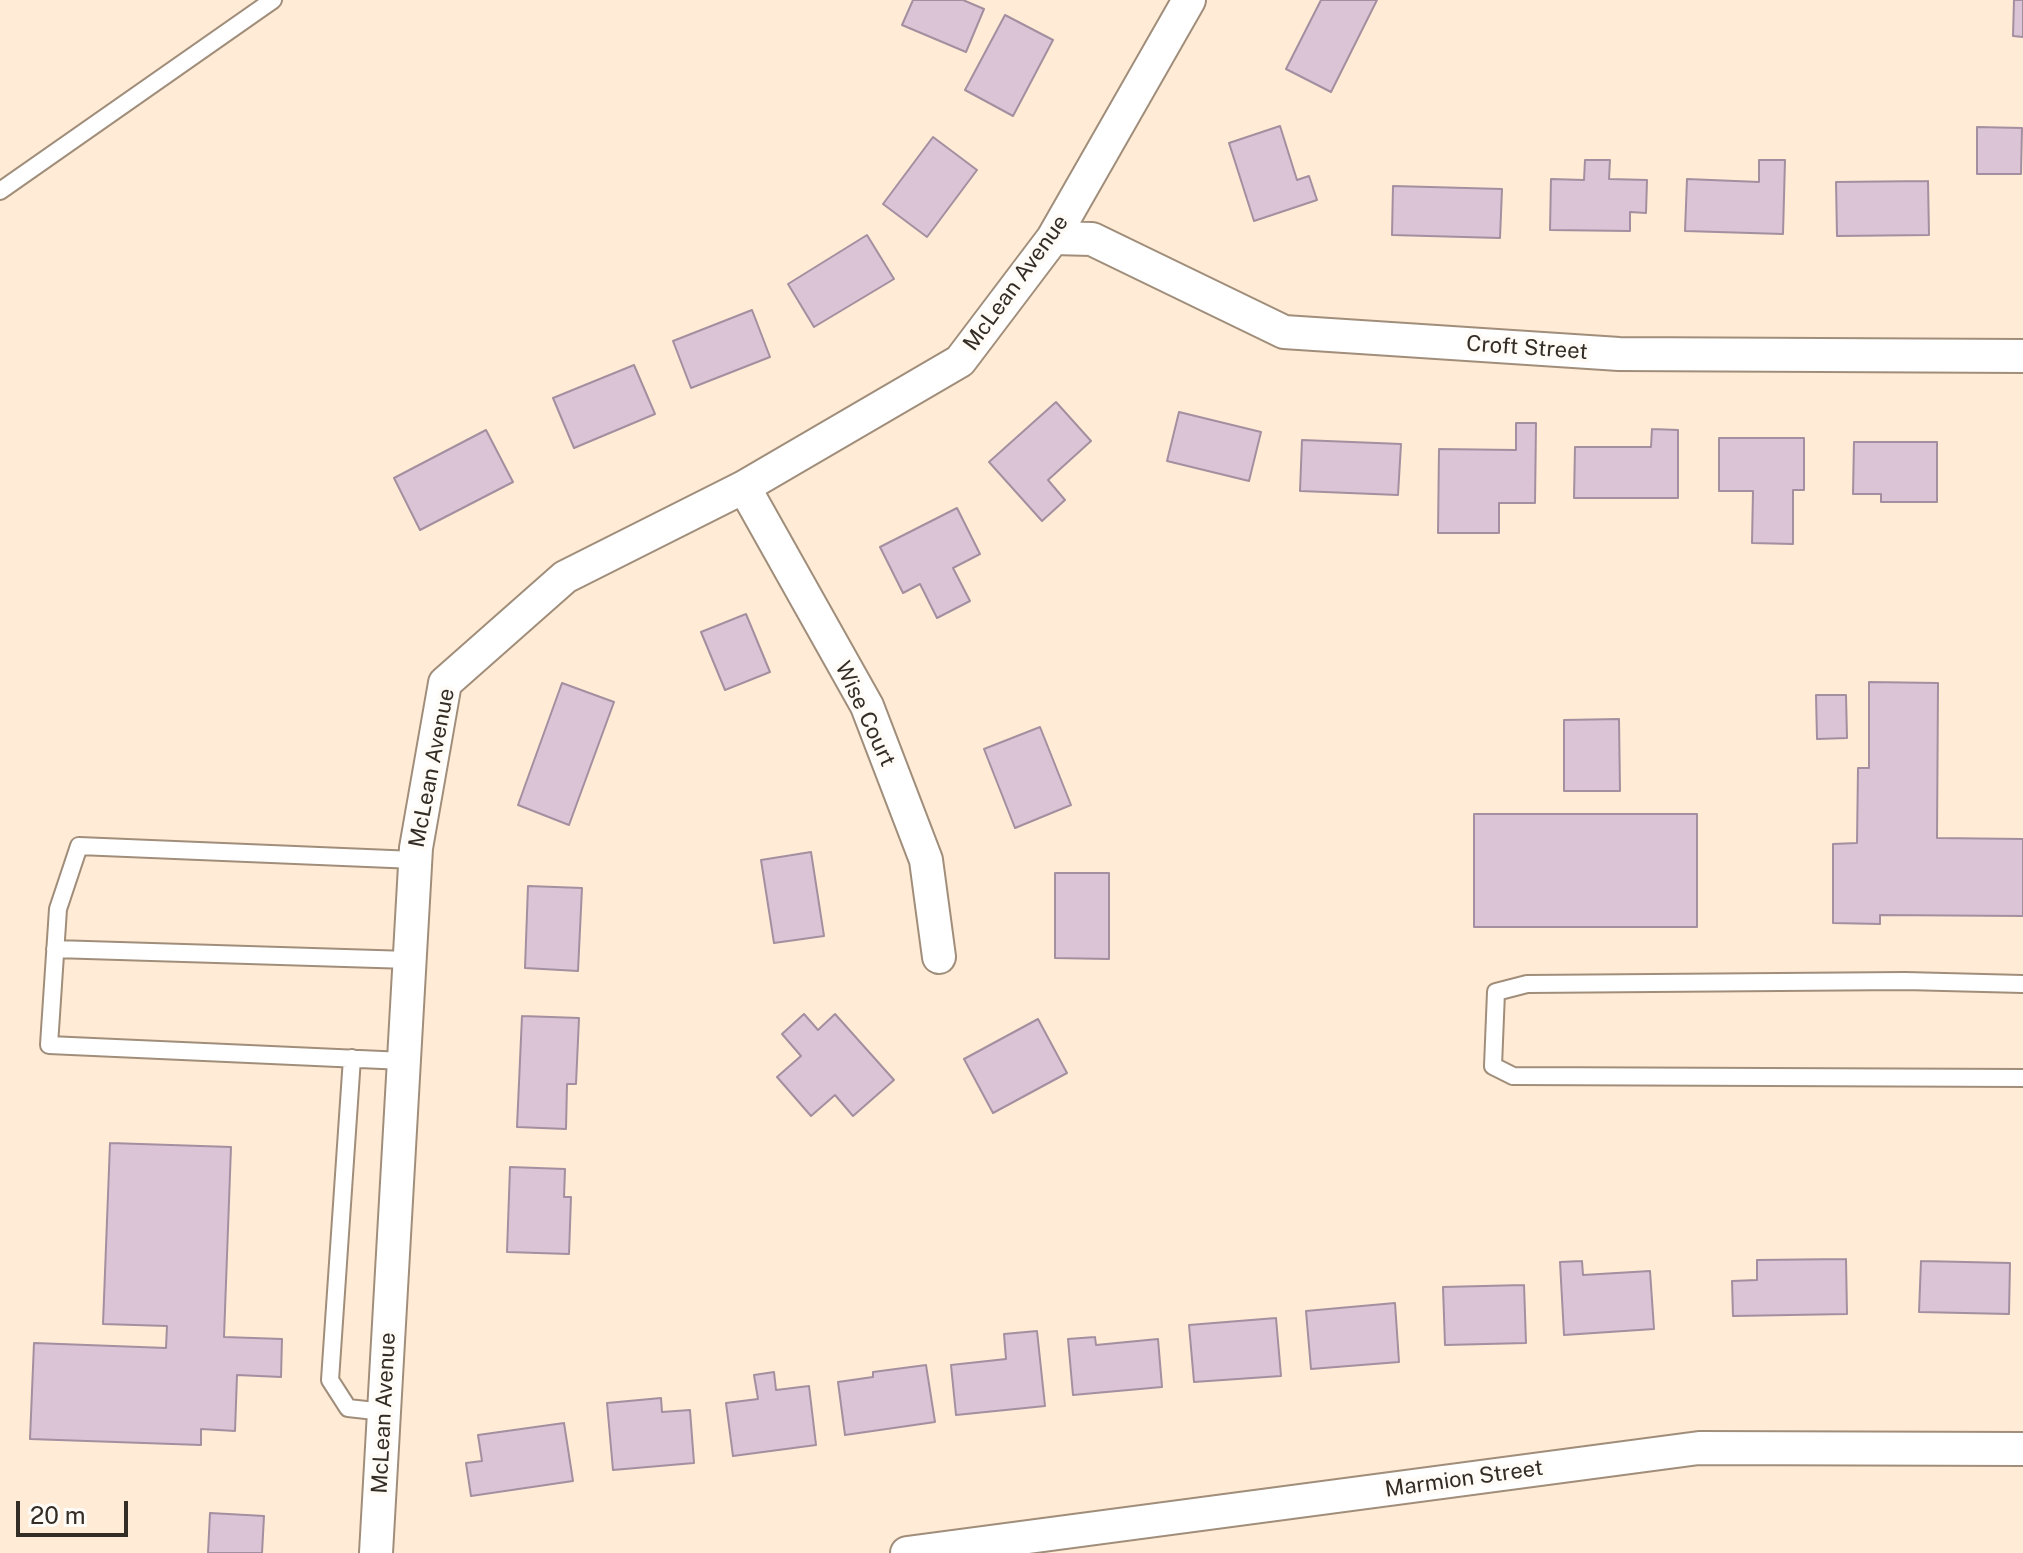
<!DOCTYPE html>
<style>
body{margin:0}
#map{position:relative;width:2023px;height:1553px;overflow:hidden;background:#ffebd6;font-family:"Public Sans",sans-serif}
canvas{display:block}
.scale{position:absolute;left:16px;top:1501px;width:112px;height:36px;box-sizing:border-box;border:4px solid #342d25;border-top:0;padding-left:10px;font-size:24px;line-height:28px;white-space:nowrap;color:#342d25;-webkit-text-stroke:6px #fffbf7;paint-order:stroke}
</style>
<div id="map">
<canvas width="2023" height="1553"></canvas>
<div class="scale">20 m</div>
</div>
<script>
const context = document.querySelector('canvas').getContext('2d');
context.lineJoin = 'round';
function paint(path, color) { context.fillStyle = color; context.fill(path, 'evenodd'); }
const poly = rows => new Path2D(rows.map(r => 'M' + r).join(''));
function strokePath(path, color, width, dash) { context.strokeStyle = color; context.lineWidth = width; context.lineCap = dash ? 'butt' : 'round'; context.setLineDash(dash || []); context.stroke(path); }
function drawText(font, color, halo, rows, align = 'center') {
  context.font = font + ' "Public Sans",sans-serif'; context.lineWidth = 8; context.setLineDash([]); context.textBaseline = 'middle'; context.strokeStyle = halo; context.fillStyle = color; for (const [text, x, y, turn = 0] of rows) {
    context.save(); context.translate(x, y); context.rotate((+turn || 0) * Math.PI / 180); context.textAlign = isNaN(turn) ? turn : align; if (halo) context.strokeText(text, 0, 0); context.fillText(text, 0, 0); context.restore();
  }
}
const building = poly([
 [913,0,963,0,984,9,966,52,902,25,913,0],
 [1321,0,1377,0,1331,92,1286,69,1321,0],
 [2014,0,2023,0,2023,37,2013,36,2014,0],
 [1005,15,1053,40,1013,116,965,90,1005,15],
 [1280,126,1297,180,1309,176,1317,200,1254,221,1229,143,1280,126],
 [1977,127,2022,128,2021,174,1977,174,1977,127],
 [933,137,977,170,927,237,883,204,933,137],
 [1585,160,1610,160,1609,179,1647,180,1646,213,1630,212,1630,231,1550,230,1551,179,1584,180,1585,160],
 [1759,160,1785,160,1783,234,1685,231,1687,179,1759,182,1759,160],
 [1928,181,1929,235,1837,236,1836,182,1928,181],
 [1393,186,1502,189,1500,238,1392,235,1393,186],
 [867,235,894,279,814,327,788,284,867,235],
 [752,310,770,357,691,388,673,341,752,310],
 [634,365,655,414,574,448,553,398,634,365],
 [1056,402,1091,441,1048,480,1065,500,1042,521,989,462,1056,402],
 [1179,412,1261,432,1249,481,1167,461,1179,412],
 [1516,423,1536,423,1535,503,1499,503,1499,533,1438,533,1439,449,1516,450,1516,423],
 [1652,429,1678,430,1678,498,1574,498,1575,447,1651,447,1652,429],
 [486,430,513,482,420,530,394,478,486,430],
 [1719,438,1804,438,1804,490,1793,490,1793,544,1752,543,1753,491,1719,491,1719,438],
 [1302,440,1401,444,1398,495,1300,491,1302,440],
 [1854,442,1937,442,1937,502,1881,502,1881,494,1853,494,1854,442],
 [957,508,980,554,953,568,970,601,937,618,920,584,903,593,880,547,957,508],
 [746,614,770,672,725,690,701,632,746,614],
 [1869,682,1938,683,1937,838,2023,839,2023,916,1880,915,1880,924,1833,923,1833,844,1857,843,1858,768,1869,768,1869,682],
 [562,683,614,702,569,825,518,805,562,683],
 [1816,695,1846,695,1847,738,1817,739,1816,695],
 [1619,719,1620,791,1564,791,1564,720,1619,719],
 [1040,727,1071,805,1015,828,984,749,1040,727],
 [1474,814,1697,814,1697,927,1474,927,1474,814],
 [811,852,824,936,774,943,761,860,811,852],
 [1055,873,1109,873,1109,959,1055,958,1055,873],
 [528,886,582,888,578,971,525,968,528,886],
 [804,1014,818,1030,835,1014,894,1080,853,1116,835,1095,811,1116,777,1077,801,1056,782,1034,804,1014],
 [522,1016,579,1018,576,1084,567,1084,566,1129,517,1127,522,1016],
 [1038,1019,1067,1073,993,1113,964,1059,1038,1019],
 [110,1143,231,1147,224,1337,282,1339,281,1377,237,1375,235,1431,201,1429,201,1445,30,1439,34,1343,166,1348,167,1326,103,1324,110,1143],
 [510,1167,565,1169,564,1197,571,1197,569,1254,507,1252,510,1167],
 [1846,1259,1847,1314,1733,1316,1732,1281,1757,1280,1757,1260,1846,1259],
 [1582,1261,1583,1275,1650,1271,1654,1329,1564,1335,1560,1262,1582,1261],
 [1921,1261,2010,1263,2009,1314,1919,1312,1921,1261],
 [1524,1285,1526,1343,1445,1345,1443,1287,1524,1285],
 [1395,1303,1399,1362,1311,1369,1306,1311,1395,1303],
 [1276,1318,1281,1376,1194,1382,1189,1325,1276,1318],
 [1037,1331,1045,1406,956,1415,951,1365,1006,1359,1004,1334,1037,1331],
 [1095,1337,1096,1345,1158,1339,1162,1387,1073,1395,1068,1339,1095,1337],
 [926,1365,935,1422,845,1435,838,1382,873,1377,873,1372,926,1365],
 [774,1372,776,1390,809,1386,816,1445,733,1456,726,1403,758,1399,754,1375,774,1372],
 [661,1398,662,1412,690,1410,694,1463,613,1470,607,1403,661,1398],
 [564,1423,573,1481,471,1496,466,1463,482,1461,478,1435,564,1423],
 [210,1513,264,1516,262,1553,208,1553,210,1513]
]);
paint(building, '#dac4d6');
strokePath(building, '#a38f9f', 2);
const service = poly([
 [0,191,273,0],
 [55,949,409,960],
 [2023,984,1905,981,1527,984,1496,992,1493,1066,1513,1076,2023,1078],
 [352,1058,330,1380,348,1408,384,1412],
 [404,1061,49,1045,58,909,79,846,415,860]
]);
const minor = poly([
 [1053,238,1092,239,1284,332,1619,354,2023,356],
 [744,487,867,706,926,860,939,957],
 [376,1553,416,848,445,683,565,577,744,487,960,361,1053,238,1189,0],
 [907,1553,1699,1448,2023,1449]
]);
strokePath(service, '#a08e7b', 20);
strokePath(minor, '#a08e7b', 36);
strokePath(service, '#fff', 16);
strokePath(minor, '#fff', 32);
drawText('22px', '#342d25', '#fffbf7', [
 ["McLean Avenue",1016,283,-54],
 ["Croft Street",1527,348,4],
 ["Wise Court",865,714,65],
 ["McLean Avenue",432,768,-79],
 ["McLean Avenue",384,1413,-87],
 ["Marmion Street",1464,1479,-8]
]);
</script>
